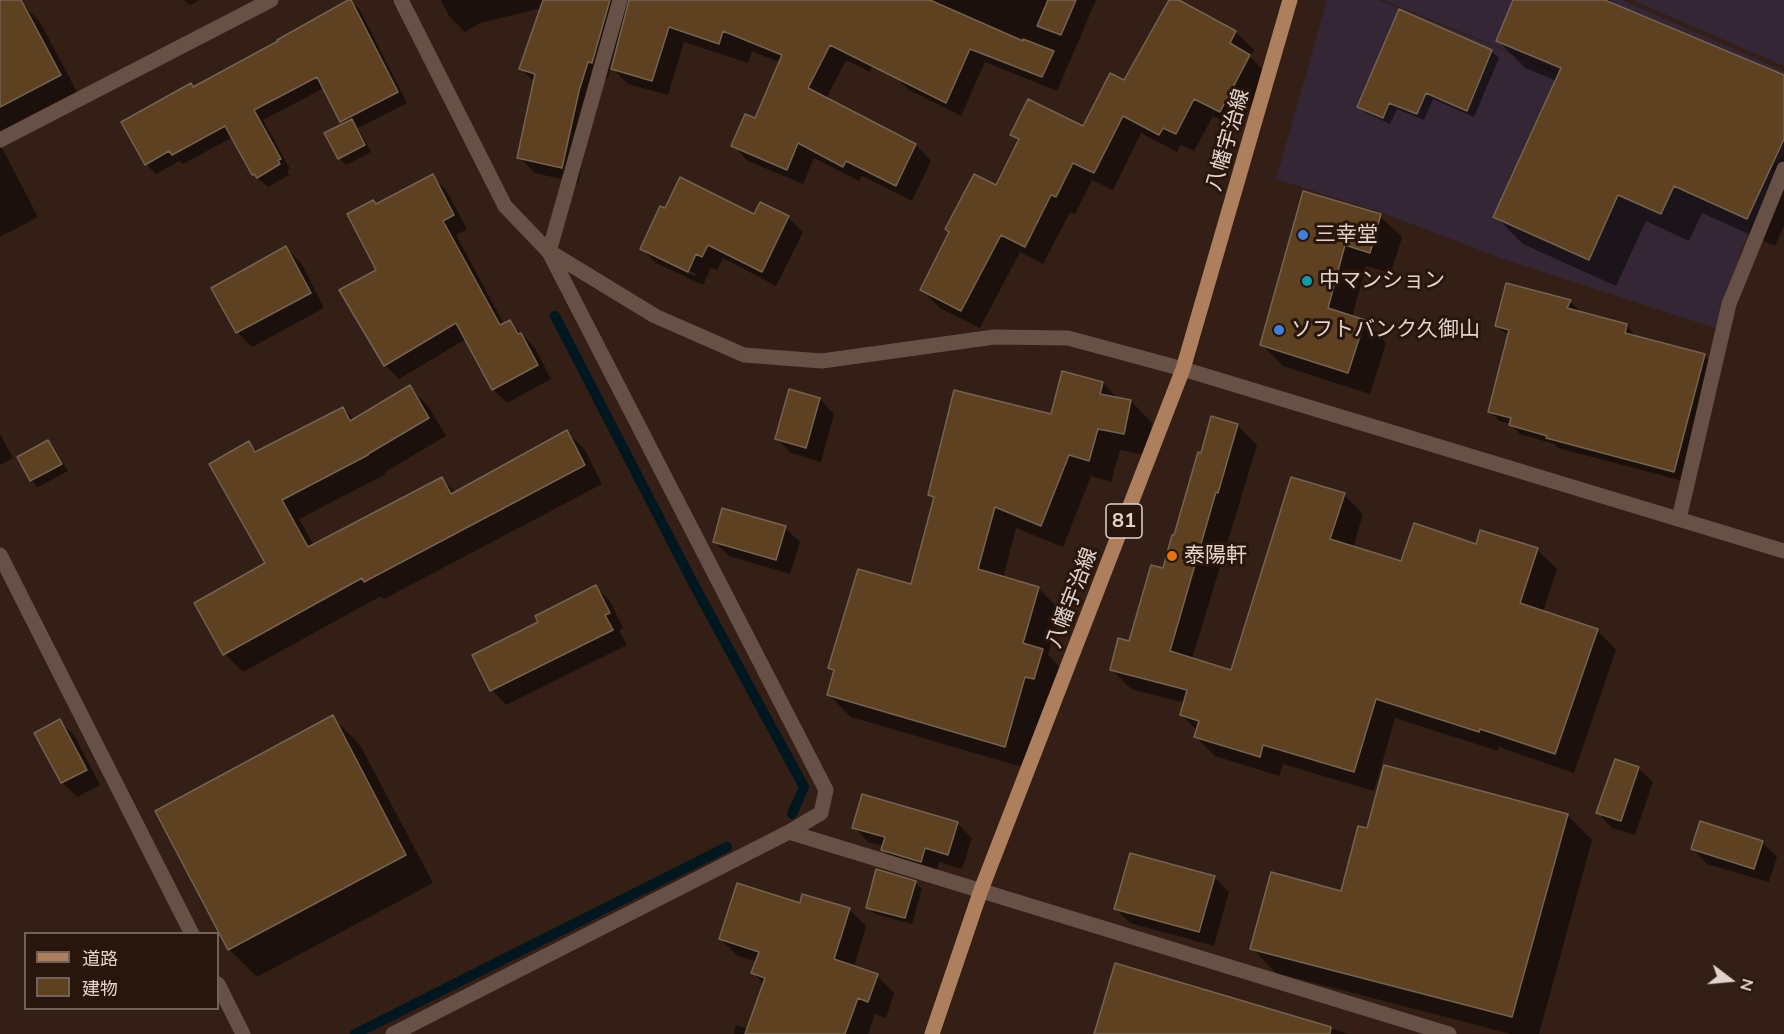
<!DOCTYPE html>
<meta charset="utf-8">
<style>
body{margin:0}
#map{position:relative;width:1784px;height:1034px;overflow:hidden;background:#331f15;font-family:Mulish,"Noto Sans JP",sans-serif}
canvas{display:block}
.legend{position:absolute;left:24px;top:932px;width:195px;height:78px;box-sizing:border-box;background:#28150c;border:2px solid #726159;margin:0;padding:8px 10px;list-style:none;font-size:18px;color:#e2d4cd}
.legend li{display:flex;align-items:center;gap:12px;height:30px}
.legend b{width:30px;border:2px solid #726159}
.north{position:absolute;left:1700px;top:950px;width:60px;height:60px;-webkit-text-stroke:4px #28150c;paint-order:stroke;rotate:106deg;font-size:16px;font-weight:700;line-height:24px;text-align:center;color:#e2d4cd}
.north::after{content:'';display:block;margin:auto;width:21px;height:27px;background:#e2d4cd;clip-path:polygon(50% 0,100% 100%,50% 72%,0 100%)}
</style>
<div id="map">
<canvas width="1784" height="1034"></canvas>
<ul class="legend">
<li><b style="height:8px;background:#ad7f5d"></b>道路</li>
<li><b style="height:16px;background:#5e4121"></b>建物</li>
</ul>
<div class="north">N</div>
</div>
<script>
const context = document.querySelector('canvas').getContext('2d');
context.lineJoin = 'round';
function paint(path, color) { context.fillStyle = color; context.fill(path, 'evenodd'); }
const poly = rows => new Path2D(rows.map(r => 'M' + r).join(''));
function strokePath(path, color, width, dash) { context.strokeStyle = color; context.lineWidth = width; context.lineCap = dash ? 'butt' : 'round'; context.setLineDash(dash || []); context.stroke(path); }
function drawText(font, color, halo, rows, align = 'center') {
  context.font = font + ' Mulish,"Noto Sans JP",sans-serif'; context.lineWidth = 6; context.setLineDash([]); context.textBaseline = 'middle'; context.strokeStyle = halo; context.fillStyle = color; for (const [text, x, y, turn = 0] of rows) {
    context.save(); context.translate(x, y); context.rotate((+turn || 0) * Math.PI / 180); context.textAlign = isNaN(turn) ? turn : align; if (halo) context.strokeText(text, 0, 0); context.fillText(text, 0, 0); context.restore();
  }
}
paint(poly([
 [1327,0,1378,0,1496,47,1776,172,1740,253,1718,329,1503,259,1383,213,1276,179],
 [1382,0,1622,0,1784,71,1784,152,1778,168,1496,46],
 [1632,0,1784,0,1784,66]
]), '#342634');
paint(poly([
 [184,0,200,0,190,5],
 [350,0,360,10,407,103,358,128,371,152,346,165,339,158,344,125,324,88,263,120,290,169,287,170,289,175,268,187,253,174,233,137,183,164,179,161,156,174,146,164,194,88,280,42],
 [441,0,894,0,870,72,846,60,826,99,916,145,931,161,912,201,862,176,859,181,814,158,803,184,748,161,733,145,755,120,781,63,752,51,748,63,684,42,668,95,628,84,611,67,608,78,604,77,594,107,578,183,535,173,519,157,535,82,521,69,542,8,480,23,465,32,449,16],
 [925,0,1096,0,1057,91,985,62,961,116,909,90,894,76],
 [1170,0,1176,0,1236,32,1254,50,1250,57,1268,74,1238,129,1213,116,1194,151,1181,145,1177,152,1141,133,1113,190,1092,180,1075,214,1070,212,1043,264,1020,252,980,328,940,308,922,290,997,187,1020,142,1012,134,1084,128,1124,82],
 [1515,0,1610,0,1621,8,1784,76,1784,226,1775,246,1702,213,1689,241,1646,221,1616,286,1523,244,1495,216,1557,81,1525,68,1498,41],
 [21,3,40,22,78,94,0,137,0,14],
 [1491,51,1499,58,1474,117,1433,99,1424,120,1397,109,1390,124,1366,113,1359,106],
 [0,144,38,217,0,237],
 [432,176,446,190,467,229,456,235,504,324,509,321,535,348,551,379,507,403,493,389,466,339,399,379,385,365,341,291,378,270,376,205],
 [1304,193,1380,216,1402,237,1391,273,1366,266,1352,317,1365,321,1386,343,1370,394,1283,366,1262,345],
 [760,204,789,218,803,232,776,286,723,258,717,270,711,268,703,285,656,263,641,248,665,210,754,216],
 [657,255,696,274,694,276,657,258],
 [286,248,301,263,324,308,252,347,237,332,213,289],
 [1570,301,1580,311,1579,312,1627,326,1636,337,1704,355,1714,365,1683,481,1558,448,1554,444,1520,434,1510,424,1499,421,1490,411,1509,336,1496,326],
 [1103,383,1118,399,1131,401,1152,423,1146,455,1120,450,1111,482,1091,476,1063,547,1016,528,1003,578,1038,588,1060,610,1048,655,1065,672,1056,700,1047,698,1026,768,851,717,829,695,835,673,829,667,912,586,935,499,930,494],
 [409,387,428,406,446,436,385,472,386,474,299,519,314,545,441,478,456,493,567,432,585,450,602,484,384,599,381,596,243,672,225,654,196,603,267,564,249,443,258,452,343,408,354,420],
 [820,399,834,414,821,462,791,453,776,438],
 [1237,425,1257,445,1192,659,1232,672,1344,495,1363,514,1353,548,1402,563,1477,546,1537,550,1557,569,1543,612,1597,630,1616,650,1574,773,1499,747,1498,751,1395,718,1374,791,1283,764,1279,776,1215,756,1196,737,1198,731,1181,715,1185,703,1131,689,1111,669,1130,643,1164,570,1202,455],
 [0,434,13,458,0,465],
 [48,442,55,449,68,471,38,487,31,480],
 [785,528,800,542,790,574,729,556,714,541],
 [596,587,610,601,623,628,619,630,627,645,506,705,492,690,540,623],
 [332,717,360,745,433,883,257,977,229,949,157,812],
 [59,721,74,735,100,785,77,797,62,782,36,733],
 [1638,768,1653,782,1635,835,1612,828,1598,813],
 [1567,815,1592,840,1539,1034,1511,1034,1276,973,1252,948,1342,893,1368,830],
 [957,823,972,838,962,869,939,862,935,876,897,864,883,850,884,846,868,842,854,827],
 [1762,842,1777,857,1769,882,1707,864,1693,849],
 [1214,877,1229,892,1214,946,1130,923,1116,909],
 [915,882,922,889,912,924,875,914,868,907],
 [801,905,849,909,866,926,854,967,877,976,894,993,886,1018,875,1014,868,1034,734,1034,736,1025,748,1029,764,984,753,973,757,962,738,956,720,939],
 [1116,965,1349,1034,1096,1034]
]), '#0007');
strokePath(poly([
 [555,316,692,581,804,787,792,814],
 [355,1034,727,847]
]), '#001720', 10);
const building = poly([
 [0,0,21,0,61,75,0,107,0,0],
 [348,0,351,0,398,92,340,122,317,77,254,110,281,159,278,160,280,164,257,178,254,174,252,175,225,126,172,155,169,151,145,165,121,122,191,83,193,87,278,41,277,40,348,0],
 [543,0,610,0,592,63,588,62,579,91,562,168,517,158,535,74,519,69,543,0],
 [629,0,930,0,1023,41,1023,39,1054,51,1042,77,970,49,946,103,830,45,808,88,916,144,896,186,846,161,843,167,798,143,787,170,731,146,745,114,755,118,782,55,723,31,719,44,669,27,652,81,611,69,629,0],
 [1048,0,1076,0,1061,35,1037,26,1048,0],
 [1169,0,1179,0,1236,31,1230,43,1250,55,1220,112,1194,99,1176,134,1163,128,1159,135,1123,116,1094,173,1073,163,1056,197,1051,195,1025,247,1001,235,961,311,920,290,949,232,945,229,974,174,996,185,1019,139,1010,135,1028,99,1083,126,1110,73,1124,80,1169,0],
 [1513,0,1605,0,1784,75,1784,139,1747,219,1674,186,1661,214,1618,195,1589,260,1493,217,1561,68,1496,41,1513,0],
 [1399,9,1492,50,1467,111,1426,93,1417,114,1389,103,1383,118,1357,107,1399,9],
 [352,119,365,145,338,159,324,133,352,119],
 [433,174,454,215,443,221,500,325,510,320,518,334,521,333,538,365,492,390,456,323,384,366,339,290,376,270,347,214,373,200,376,204,433,174],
 [680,177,754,214,760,202,789,216,762,272,708,245,702,257,696,254,688,272,640,249,660,206,665,208,680,177],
 [1303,191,1381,214,1370,253,1345,245,1328,308,1365,320,1348,373,1260,345,1303,191],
 [286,246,311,293,236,333,211,288,286,246],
 [1506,283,1571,300,1567,308,1627,324,1625,333,1705,354,1674,472,1546,438,1547,436,1509,425,1511,418,1488,412,1509,330,1495,326,1506,283],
 [1062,371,1103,382,1100,394,1131,400,1124,434,1098,429,1089,461,1069,455,1041,526,995,507,978,569,1039,587,1023,643,1043,649,1034,679,1025,677,1005,747,827,695,834,670,828,668,858,569,911,584,934,497,928,495,954,390,1051,414,1062,371],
 [410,385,429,418,368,454,368,455,282,500,308,547,442,477,451,494,567,430,585,465,364,582,362,578,223,655,194,603,265,563,209,464,249,441,255,452,343,407,350,421,410,385],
 [789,389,820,398,806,448,775,439,789,389],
 [1211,416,1238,424,1218,493,1216,492,1205,530,1170,651,1231,670,1291,477,1345,493,1330,539,1401,561,1414,523,1476,544,1480,530,1538,548,1520,603,1598,629,1555,754,1480,729,1479,732,1376,699,1354,772,1263,745,1260,757,1194,737,1199,721,1180,715,1187,690,1110,670,1118,638,1129,641,1151,565,1163,568,1172,535,1174,535,1198,452,1201,453,1211,416],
 [48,440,62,464,30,481,17,457,48,440],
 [722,508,786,526,776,560,713,542,722,508],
 [596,585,610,613,605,615,613,630,490,691,472,655,538,622,535,616,596,585],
 [333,715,406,855,228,950,155,811,333,715],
 [60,719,87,770,61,783,34,733,60,719],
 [1615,759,1639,767,1621,821,1596,813,1615,759],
 [1384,765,1568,814,1512,1017,1250,949,1271,872,1341,891,1358,826,1367,828,1384,765],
 [862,794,958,822,948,855,925,848,921,862,881,850,885,837,852,828,862,794],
 [1700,821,1763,841,1754,869,1691,849,1700,821],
 [1130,853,1215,876,1199,932,1114,909,1130,853],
 [876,869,916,881,905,918,866,908,876,869],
 [737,883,800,903,802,894,850,908,834,959,878,974,868,1002,858,998,845,1034,745,1034,765,978,751,973,759,952,719,939,737,883],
 [1115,963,1331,1027,1330,1034,1094,1034,1115,963]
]);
paint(building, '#5e4121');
strokePath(building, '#746350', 1.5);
strokePath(poly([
 [0,140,271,0],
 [549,252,620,0],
 [550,252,655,316,744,355,822,361,994,337,1068,338,1183,369,1784,551],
 [1679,519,1729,304,1784,169],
 [0,555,192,934],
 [789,832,1449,1034],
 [218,984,243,1034],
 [393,1034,789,832,821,813,826,790,549,252,505,206,401,0]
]), '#675045', 15);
strokePath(poly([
 [932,1034,981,890,1183,369,1290,0]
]), '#ad7f5d', 15);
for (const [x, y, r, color] of [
 [1303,235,6,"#3f7fe0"],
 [1307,281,6,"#0f9aa8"],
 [1279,330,6,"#3f7fe0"],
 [1172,556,6,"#e8710a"]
]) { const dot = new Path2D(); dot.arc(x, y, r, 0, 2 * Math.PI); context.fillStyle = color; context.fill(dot); strokePath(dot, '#28150c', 2); }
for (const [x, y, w] of [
 [1124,521,36]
]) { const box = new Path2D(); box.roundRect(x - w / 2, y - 17, w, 34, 4.5); context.fillStyle = '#28150c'; context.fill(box); strokePath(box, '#e2d4cd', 1.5); }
drawText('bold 20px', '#e2d4cd', null, [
 ["81",1124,521]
]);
drawText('21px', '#e2d4cd', '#28150c', [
 ["八幡宇治線",1228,140,-74],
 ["八幡宇治線",1072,598,-69]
]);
drawText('21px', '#e2d4cd', '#28150c', [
 ["三幸堂",1315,235],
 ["中マンション",1319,281],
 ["ソフトバンク久御山",1291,330],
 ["泰陽軒",1184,556]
], 'left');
</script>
